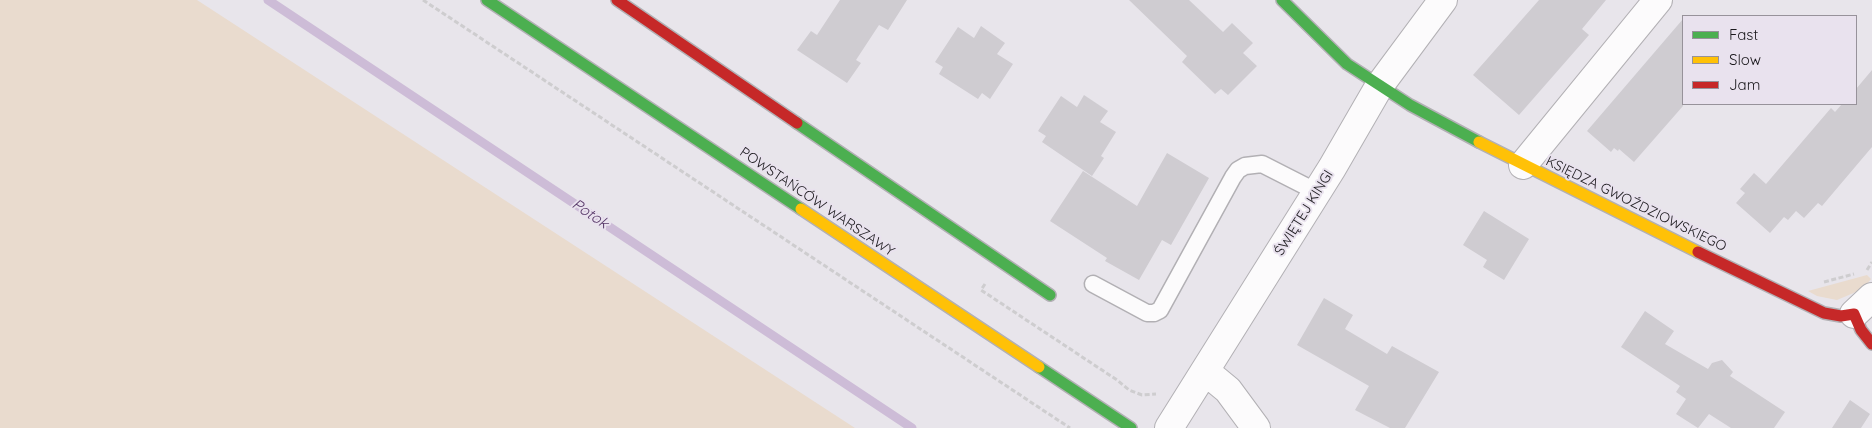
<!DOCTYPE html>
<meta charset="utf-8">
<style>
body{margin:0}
#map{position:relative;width:1872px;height:428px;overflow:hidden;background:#e8e5eb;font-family:Quicksand,sans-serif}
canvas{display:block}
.legend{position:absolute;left:1682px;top:15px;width:175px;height:90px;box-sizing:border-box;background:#e9e2ee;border:1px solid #97929a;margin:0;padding:6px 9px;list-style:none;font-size:15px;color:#1b191d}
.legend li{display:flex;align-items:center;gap:10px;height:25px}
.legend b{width:25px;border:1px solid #97929a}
</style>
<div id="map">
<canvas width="1872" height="428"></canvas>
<ul class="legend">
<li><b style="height:6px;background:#4caf50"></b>Fast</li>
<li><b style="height:6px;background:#ffc107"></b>Slow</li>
<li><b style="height:6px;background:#c62828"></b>Jam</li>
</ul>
</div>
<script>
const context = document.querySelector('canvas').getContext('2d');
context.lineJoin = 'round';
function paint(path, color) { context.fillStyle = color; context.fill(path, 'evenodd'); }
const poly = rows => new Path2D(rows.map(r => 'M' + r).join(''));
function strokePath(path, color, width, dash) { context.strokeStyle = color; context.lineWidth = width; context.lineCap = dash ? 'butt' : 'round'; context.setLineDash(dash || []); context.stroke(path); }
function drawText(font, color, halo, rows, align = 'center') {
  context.font = font + ' Quicksand,sans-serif'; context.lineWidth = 4; context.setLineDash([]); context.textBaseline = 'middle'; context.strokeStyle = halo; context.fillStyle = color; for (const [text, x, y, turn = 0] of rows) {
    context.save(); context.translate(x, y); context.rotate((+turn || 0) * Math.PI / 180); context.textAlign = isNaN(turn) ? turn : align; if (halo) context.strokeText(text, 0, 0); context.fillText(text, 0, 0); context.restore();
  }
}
paint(poly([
 [0,0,197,0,855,428,0,428],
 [1867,275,1871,279,1863,289,1837,300,1817,296,1808,291]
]), '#e9dbce');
strokePath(poly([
 [268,0,912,428]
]), '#cdbcd7', 9);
paint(poly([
 [840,0,907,0,888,30,879,25,856,60,861,63,847,83,797,50,811,31,817,35],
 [1129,0,1189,0,1223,32,1232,23,1253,43,1243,53,1257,66,1228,95,1221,89,1215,94,1182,62,1187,56],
 [1539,0,1606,0,1582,29,1589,35,1519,115,1473,75],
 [1683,19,1683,106,1634,162,1619,149,1618,151,1614,148,1611,152,1587,131],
 [981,26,1005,43,997,54,1013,64,990,99,982,93,978,99,939,74,943,67,935,62,958,27,974,38],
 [1872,70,1872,147,1822,206,1818,203,1804,218,1796,211,1788,220,1784,217,1770,233,1736,203,1745,193,1740,189,1754,173,1766,184,1831,108,1835,112,1842,104,1856,104,1856,89],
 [1084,95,1108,111,1100,122,1116,132,1101,156,1104,158,1092,176,1042,142,1046,136,1038,131,1061,96,1077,107],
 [1167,153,1209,178,1171,245,1162,240,1139,280,1105,261,1107,258,1050,221,1083,171,1137,206],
 [1484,211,1529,239,1504,280,1483,267,1487,260,1463,245],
 [1324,298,1353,315,1345,329,1387,354,1392,346,1439,372,1405,428,1390,428,1355,410,1369,386,1297,345],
 [1645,311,1674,331,1665,344,1708,369,1712,363,1722,360,1733,372,1730,376,1785,412,1774,428,1731,428,1709,414,1698,428,1676,414,1686,399,1676,392,1680,386,1621,347],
 [1850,400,1870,414,1861,428,1832,428]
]), '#cfccd1');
const lane = poly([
 [1093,284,1147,313,1154,313,1160,310,1233,177,1238,170,1245,166,1262,164,1317,192]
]);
const street = poly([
 [1523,165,1658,0],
 [1854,314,1872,297],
 [1205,371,1228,390,1256,428],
 [1169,428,1332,168,1380,85,1443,0]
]);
const fast = poly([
 [487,0,801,209],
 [1282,0,1347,64,1410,105,1479,142],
 [797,123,1050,295],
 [1039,367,1131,428]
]);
const slow = poly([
 [1479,142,1698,252],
 [801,209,1039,367]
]);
const jam = poly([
 [617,0,797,123],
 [1698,252,1824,313,1841,316,1854,314,1861,330,1872,344]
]);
strokePath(lane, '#b2b0b4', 19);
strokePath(street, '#b2b0b4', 30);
strokePath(fast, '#b2b0b4', 14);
strokePath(slow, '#b2b0b4', 14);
strokePath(jam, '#b2b0b4', 14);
strokePath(poly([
 [423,0,1070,428],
 [1867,270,1872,262],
 [1824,282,1854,274],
 [985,284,981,290,1117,380,1129,390,1142,395,1156,394]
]), '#cecdcf', 3, [5, 2.5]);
strokePath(lane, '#fcfbfc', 16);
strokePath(street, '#fcfbfc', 28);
strokePath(fast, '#4caf50', 11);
strokePath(slow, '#ffc107', 11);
strokePath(jam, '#c62828', 11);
drawText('14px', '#1b191d', '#e9e2ee', [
 ["POWSTAŃCÓW WARSZAWY",817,202,34],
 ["KSIĘDZA GWOŹDZIOWSKIEGO",1636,204,26],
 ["ŚWIĘTEJ KINGI",1304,213,-58]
]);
drawText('italic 15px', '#583969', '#e9e2ee', [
 ["Potok",590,214,34]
]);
</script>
